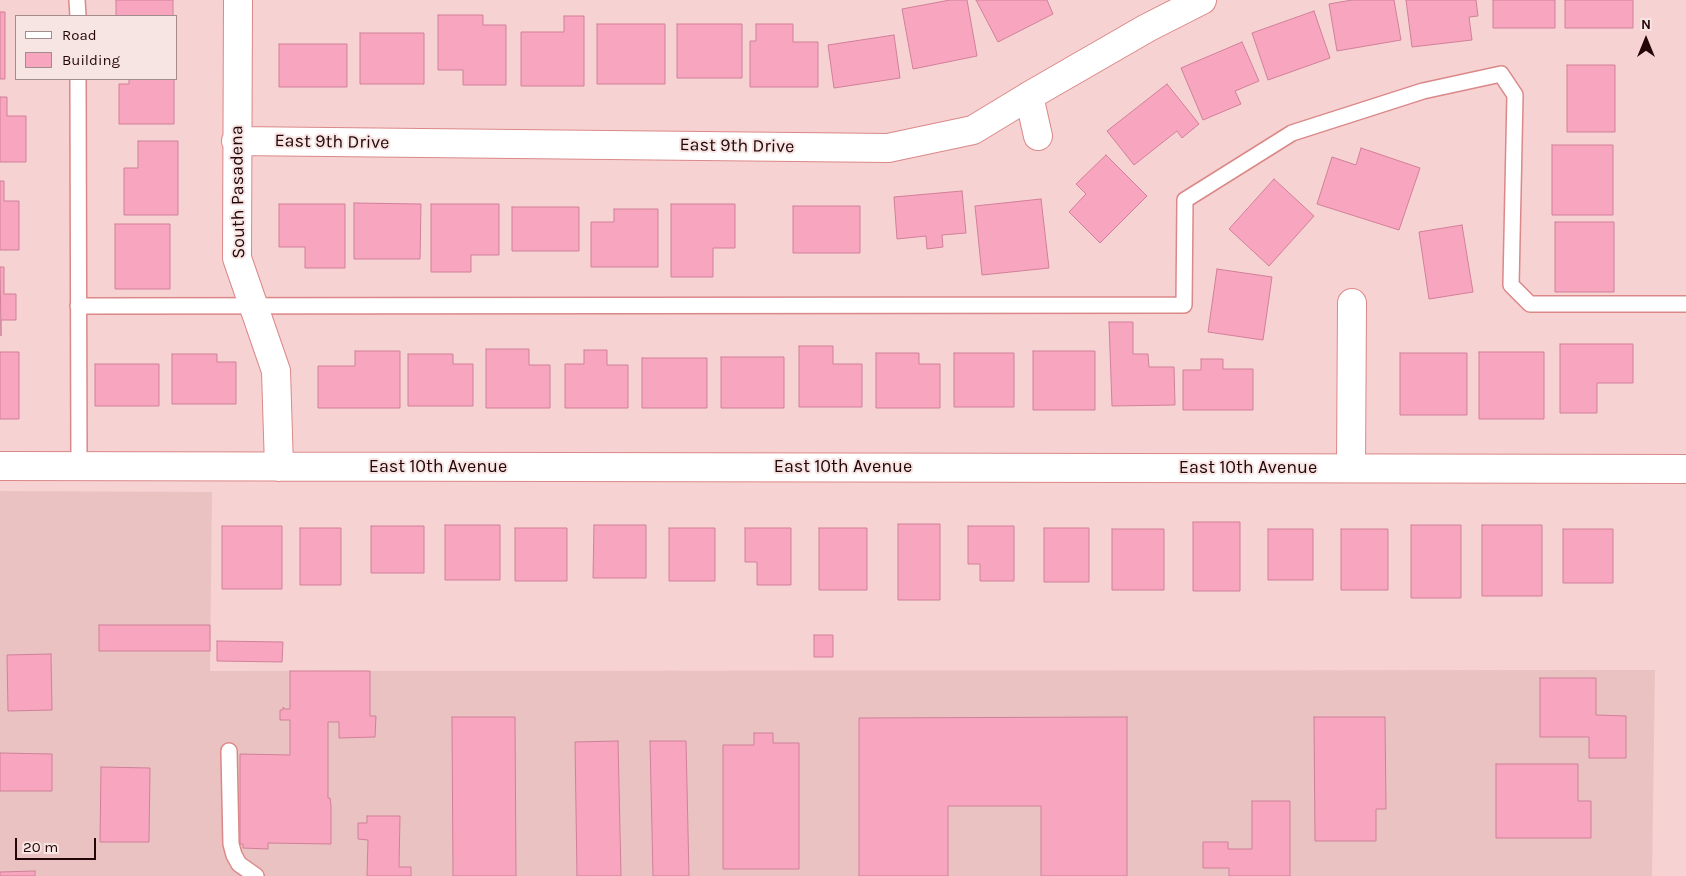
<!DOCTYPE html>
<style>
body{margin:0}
#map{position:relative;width:1686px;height:876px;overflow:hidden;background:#f7d2d2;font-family:Karla,sans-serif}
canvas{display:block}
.legend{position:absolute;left:15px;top:15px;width:162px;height:65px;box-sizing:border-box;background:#f7e5e4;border:1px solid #a38c8c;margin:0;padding:6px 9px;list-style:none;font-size:15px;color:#240608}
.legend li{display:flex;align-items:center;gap:10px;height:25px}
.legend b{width:25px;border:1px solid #a38c8c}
.north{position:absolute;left:1621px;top:15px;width:50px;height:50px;-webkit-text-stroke:4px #f7e5e4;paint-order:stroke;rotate:0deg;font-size:14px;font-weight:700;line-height:20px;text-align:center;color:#240608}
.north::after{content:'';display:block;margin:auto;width:18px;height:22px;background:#240608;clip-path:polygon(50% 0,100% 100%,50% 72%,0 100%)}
.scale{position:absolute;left:15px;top:838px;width:81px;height:22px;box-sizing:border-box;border:2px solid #240608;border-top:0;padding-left:6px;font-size:15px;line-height:18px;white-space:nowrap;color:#240608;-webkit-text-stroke:4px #f7e5e4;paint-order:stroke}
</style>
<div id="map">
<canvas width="1686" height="876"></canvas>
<ul class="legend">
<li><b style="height:6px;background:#fff"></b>Road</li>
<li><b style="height:14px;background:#f8a6bf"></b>Building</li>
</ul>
<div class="north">N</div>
<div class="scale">20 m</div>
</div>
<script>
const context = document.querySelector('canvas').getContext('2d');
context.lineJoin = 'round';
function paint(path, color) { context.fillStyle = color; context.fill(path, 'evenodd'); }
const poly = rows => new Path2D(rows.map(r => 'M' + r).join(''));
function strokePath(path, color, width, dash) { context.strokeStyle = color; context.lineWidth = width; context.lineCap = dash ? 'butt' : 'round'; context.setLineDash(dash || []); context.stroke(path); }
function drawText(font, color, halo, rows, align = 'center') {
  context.font = font + ' Karla,sans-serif'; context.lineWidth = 4; context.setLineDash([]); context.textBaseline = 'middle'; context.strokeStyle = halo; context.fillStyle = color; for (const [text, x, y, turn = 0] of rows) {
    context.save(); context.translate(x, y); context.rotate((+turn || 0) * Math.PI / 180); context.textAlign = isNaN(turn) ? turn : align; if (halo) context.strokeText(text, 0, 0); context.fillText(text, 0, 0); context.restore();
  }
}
paint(poly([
 [0,491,212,492,210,671,1655,670,1652,876,0,876]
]), '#eac2c1');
const building = poly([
 [116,0,173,0,173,16,116,16,116,0],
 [950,0,967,0,977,56,913,69,902,9,950,0],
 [976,0,1047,0,1053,14,998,42,976,0],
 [1352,0,1394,0,1401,40,1337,51,1329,4,1352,0],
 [1406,0,1476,0,1478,16,1469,17,1472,40,1412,47,1406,0],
 [1493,0,1555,0,1555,28,1493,28,1493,0],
 [1565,0,1633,0,1633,28,1565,28,1565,0],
 [1314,11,1330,58,1268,80,1252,33,1314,11],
 [0,12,5,12,5,79,0,79,0,12],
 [438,15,483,15,483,25,506,25,506,85,463,85,463,70,438,70,438,15],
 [564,16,584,16,584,86,521,86,521,32,564,32,564,16],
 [597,24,665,24,665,84,597,84,597,24],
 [677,24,742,24,742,78,677,78,677,24],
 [756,24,793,24,793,42,818,42,818,87,750,87,750,41,756,41,756,24],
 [360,33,424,33,424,84,360,84,360,33],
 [894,35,900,78,834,88,828,45,894,35],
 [1242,42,1259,81,1235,91,1241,104,1203,120,1181,68,1242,42],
 [279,44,347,44,347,87,279,87,279,44],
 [1567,65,1615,65,1615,132,1567,132,1567,65],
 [129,79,174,79,174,124,119,124,119,84,129,84,129,79],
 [1167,84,1199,124,1182,138,1177,131,1134,165,1107,131,1167,84],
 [0,97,7,97,7,116,26,116,26,162,0,162,0,97],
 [138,141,178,141,178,215,124,215,124,168,138,168,138,141],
 [1552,145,1613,145,1613,215,1552,215,1552,145],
 [1361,148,1420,168,1399,230,1317,204,1332,157,1356,165,1361,148],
 [1106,155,1147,196,1100,243,1069,212,1086,194,1076,184,1106,155],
 [1274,179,1314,216,1269,266,1229,229,1274,179],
 [0,181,4,181,4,201,19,201,19,250,0,250,0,181],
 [962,191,966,233,942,235,943,247,927,249,926,236,897,239,894,197,962,191],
 [1041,199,1049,268,982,275,975,206,1041,199],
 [354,203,421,204,420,259,354,259,354,203],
 [279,204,345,204,345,268,305,268,305,247,279,247,279,204],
 [431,204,499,204,499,255,471,255,471,272,431,272,431,204],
 [671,204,735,204,735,248,713,248,713,277,671,277,671,204],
 [793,206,860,206,860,253,793,253,793,206],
 [512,207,579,207,579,251,512,251,512,207],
 [614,209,658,209,658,267,591,267,591,222,614,222,614,209],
 [1555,222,1614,222,1614,292,1555,292,1555,222],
 [115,224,170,224,170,289,115,289,115,224],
 [1462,225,1473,292,1429,299,1419,232,1462,225],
 [0,267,4,267,4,294,16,294,16,320,1,320,1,336,0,267],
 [1217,269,1272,277,1263,340,1208,332,1217,269],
 [1109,322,1133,322,1133,354,1148,354,1149,367,1174,367,1175,405,1112,406,1109,322],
 [1560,344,1633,344,1633,383,1597,383,1597,413,1560,413,1560,344],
 [799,346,833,346,833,364,862,364,862,407,799,407,799,346],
 [486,349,529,349,529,365,550,365,550,408,486,408,486,349],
 [584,350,607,350,607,365,628,365,628,408,565,408,565,364,584,364,584,350],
 [355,351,400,351,400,408,318,408,318,366,355,366,355,351],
 [1033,351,1095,351,1095,410,1033,410,1033,351],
 [0,352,19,352,19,419,0,419,0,352],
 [1479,352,1544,352,1544,419,1479,419,1479,352],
 [876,353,919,353,919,364,940,364,940,408,876,408,876,353],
 [954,353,1014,353,1014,407,954,407,954,353],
 [1400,353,1467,353,1467,415,1400,415,1400,353],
 [172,354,217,354,217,362,236,362,236,404,172,404,172,354],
 [408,354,453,354,453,364,473,364,473,406,408,406,408,354],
 [721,357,784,357,784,408,721,408,721,357],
 [642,358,707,358,707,408,642,408,642,358],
 [1201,359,1223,359,1223,369,1253,369,1253,410,1183,410,1183,370,1201,370,1201,359],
 [95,364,159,364,159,406,95,406,95,364],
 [1193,522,1240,522,1240,591,1193,591,1193,522],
 [898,524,940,524,940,600,898,600,898,524],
 [445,525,500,525,500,580,445,580,445,525],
 [594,525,646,525,646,578,593,578,594,525],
 [1411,525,1461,525,1461,598,1411,598,1411,525],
 [1482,525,1542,525,1542,596,1482,596,1482,525],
 [222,526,282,526,282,589,222,589,222,526],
 [371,526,424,526,424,573,371,573,371,526],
 [968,526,1014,526,1014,581,980,581,980,564,968,564,968,526],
 [300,528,341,528,341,585,300,585,300,528],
 [515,528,567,528,567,581,515,581,515,528],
 [669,528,715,528,715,581,669,581,669,528],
 [745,528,791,528,791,585,757,585,757,562,745,562,745,528],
 [819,528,867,528,867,590,819,590,819,528],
 [1044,528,1089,528,1089,582,1044,582,1044,528],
 [1112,529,1164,529,1164,590,1112,590,1112,529],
 [1268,529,1313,529,1313,580,1268,580,1268,529],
 [1341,529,1388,529,1388,590,1341,590,1341,529],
 [1563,529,1613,529,1613,583,1563,583,1563,529],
 [99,625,210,625,210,651,99,651,99,625],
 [814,635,833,635,833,657,814,657,814,635],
 [217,641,283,642,282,662,217,661,217,641],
 [51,654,52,710,8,711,7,655,51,654],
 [290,671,370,671,370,716,376,716,375,737,339,738,339,722,328,722,328,798,330,798,331,806,331,844,268,843,268,849,243,848,243,844,240,844,240,754,290,755,290,720,280,720,280,710,283,710,283,707,285,709,290,709,290,671],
 [1540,678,1596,678,1596,715,1626,716,1626,758,1589,758,1589,737,1540,737,1540,678],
 [452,717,515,717,516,876,453,876,452,717],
 [1127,717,1127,876,1041,876,1041,806,948,806,948,876,859,876,859,718,1127,717],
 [1314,717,1385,717,1386,809,1376,809,1376,841,1315,841,1314,717],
 [754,733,773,733,773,743,799,743,799,869,723,869,723,745,754,745,754,733],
 [618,741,621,876,577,876,575,742,618,741],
 [650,741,686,741,689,876,653,876,650,741],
 [0,753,52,754,52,791,0,791,0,753],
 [1496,764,1578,764,1578,801,1591,801,1591,838,1496,838,1496,764],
 [101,767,150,768,149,842,100,842,101,767],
 [1252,801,1290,801,1290,876,1229,876,1229,868,1203,868,1203,842,1228,842,1228,849,1252,849,1252,801],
 [367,816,400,816,399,867,411,867,411,876,367,876,368,840,358,839,358,823,367,823,367,816],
 [35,871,35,876,0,876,0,872,35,871]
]);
paint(building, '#f8a6bf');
strokePath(building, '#d08099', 1);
const lane = poly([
 [77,0,78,16],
 [78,79,79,467],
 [78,306,1184,305,1185,200,1292,133,1423,91,1501,74,1515,95,1511,285,1530,304,1686,304],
 [229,751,231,844,234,855,239,864,256,876]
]);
const street = poly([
 [238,0,237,258,276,371,279,467],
 [1029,96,1038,136],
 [236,141,888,148,973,130,1029,96,1147,28,1202,0],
 [0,466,1686,469],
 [1351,468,1352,303]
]);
strokePath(lane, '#db8888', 18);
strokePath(street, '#db8888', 30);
strokePath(lane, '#fff', 15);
strokePath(street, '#fff', 28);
drawText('18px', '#240608', '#f7e5e4', [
 ["East 9th Drive",332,142,1],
 ["East 9th Drive",737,146,1],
 ["South Pasadena",238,192,-91],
 ["East 10th Avenue",438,467],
 ["East 10th Avenue",843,467],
 ["East 10th Avenue",1248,468]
]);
</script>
